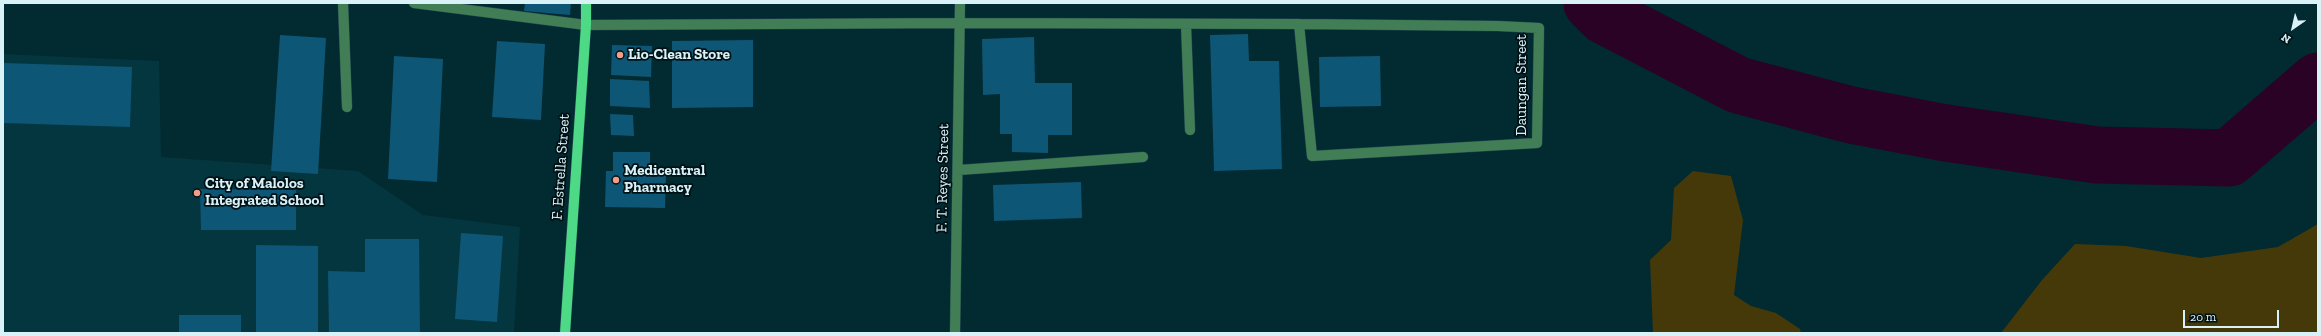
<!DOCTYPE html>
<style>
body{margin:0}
#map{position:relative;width:2321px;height:336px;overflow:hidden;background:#022a31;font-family:"Zilla Slab",serif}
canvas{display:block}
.frame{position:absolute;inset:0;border:4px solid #d9f2f8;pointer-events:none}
.north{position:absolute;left:2273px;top:8px;width:40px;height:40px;-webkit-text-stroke:3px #001115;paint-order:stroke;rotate:214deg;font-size:11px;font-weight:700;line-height:16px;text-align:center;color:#d9f2f8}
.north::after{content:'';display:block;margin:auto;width:14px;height:18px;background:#d9f2f8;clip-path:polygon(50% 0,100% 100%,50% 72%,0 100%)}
.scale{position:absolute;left:2183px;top:310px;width:96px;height:18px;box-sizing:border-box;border:2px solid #d9f2f8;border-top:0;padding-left:5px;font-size:12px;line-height:14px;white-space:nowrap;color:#d9f2f8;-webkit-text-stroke:3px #001115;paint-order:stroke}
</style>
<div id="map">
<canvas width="2321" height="336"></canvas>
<div class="frame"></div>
<div class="north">N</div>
<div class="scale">20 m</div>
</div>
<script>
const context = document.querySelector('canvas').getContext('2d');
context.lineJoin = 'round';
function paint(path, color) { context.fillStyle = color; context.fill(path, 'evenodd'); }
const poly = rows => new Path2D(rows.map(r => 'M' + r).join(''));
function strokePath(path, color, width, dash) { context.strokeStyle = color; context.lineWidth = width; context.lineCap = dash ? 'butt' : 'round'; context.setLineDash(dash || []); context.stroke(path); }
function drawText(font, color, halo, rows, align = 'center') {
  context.font = font + ' "Zilla Slab",serif'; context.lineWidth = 3.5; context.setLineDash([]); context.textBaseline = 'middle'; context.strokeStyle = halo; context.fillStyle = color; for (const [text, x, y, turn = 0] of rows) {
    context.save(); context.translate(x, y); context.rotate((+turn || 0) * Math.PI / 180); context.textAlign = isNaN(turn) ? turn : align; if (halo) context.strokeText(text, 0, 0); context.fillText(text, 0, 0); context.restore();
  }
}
paint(poly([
 [3,54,159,61,161,157,358,171,423,215,520,227,514,333,3,333]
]), '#04363f');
paint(poly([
 [1693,171,1731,176,1743,220,1734,295,1751,306,1776,313,1800,329,1801,333,1653,333,1650,260,1671,240,1674,188],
 [2318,224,2318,333,2001,333,2042,280,2075,244,2126,246,2201,258,2278,247]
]), '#453909');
strokePath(poly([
 [1592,3,1605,16,1738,85,1851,115,1946,133,2097,155,2229,158,2318,81]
]), '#2a0225', 57);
paint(poly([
 [525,3,571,3,570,15,524,11],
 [1248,34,1249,61,1279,61,1282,169,1214,171,1210,35],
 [280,35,326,38,318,174,271,171],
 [1034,37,1035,83,1072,83,1072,135,1048,135,1048,153,1012,152,1012,134,1000,134,1000,94,983,95,982,39],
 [753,40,753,107,672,108,672,41],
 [497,41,545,44,541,120,492,117],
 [612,45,652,46,651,77,611,75],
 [394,56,443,59,437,182,388,179],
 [1380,56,1381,106,1320,107,1319,57],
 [3,63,132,67,130,127,3,123],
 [610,79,649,81,650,108,610,106],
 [610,114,633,115,634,136,611,135],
 [613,152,650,152,650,172,666,173,665,208,605,207,606,171,613,171],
 [1081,182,1082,218,994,221,993,185],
 [200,189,296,190,296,230,201,230],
 [461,233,503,236,497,322,455,319],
 [365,239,419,239,420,333,329,333,328,271,365,272],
 [256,245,318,246,318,333,256,333],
 [179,315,241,315,241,333,179,333]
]), '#0e5675');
const minor = poly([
 [343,3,347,107],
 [414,3,586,25,961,23,1299,24,1498,26,1539,28,1537,143,1312,156,1299,24],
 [1186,25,1190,130],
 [959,170,1143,157],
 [955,333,960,3]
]);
const major = poly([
 [565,333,586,25,586,3]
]);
strokePath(minor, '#20464d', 11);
strokePath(major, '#20464d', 11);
strokePath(minor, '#417e56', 10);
strokePath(major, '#4dd986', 10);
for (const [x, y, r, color] of [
 [620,55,4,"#f49e8a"],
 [616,180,4,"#f49e8a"],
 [197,193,4,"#f49e8a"]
]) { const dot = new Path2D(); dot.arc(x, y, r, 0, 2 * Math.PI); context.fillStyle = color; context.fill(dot); strokePath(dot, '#001115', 1.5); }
drawText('bold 15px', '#d9f2f8', '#001115', [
 ["Lio-Clean Store",628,55],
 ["Medicentral",624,171],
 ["Pharmacy",624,188],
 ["City of Malolos",205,184],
 ["Integrated School",205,201]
], 'left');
drawText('15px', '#d9f2f8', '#001115', [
 ["Daungan Street",1522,85,-90],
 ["F. Estrella Street",561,167,-86],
 ["F. T. Reyes Street",943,178,-89]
]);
</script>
